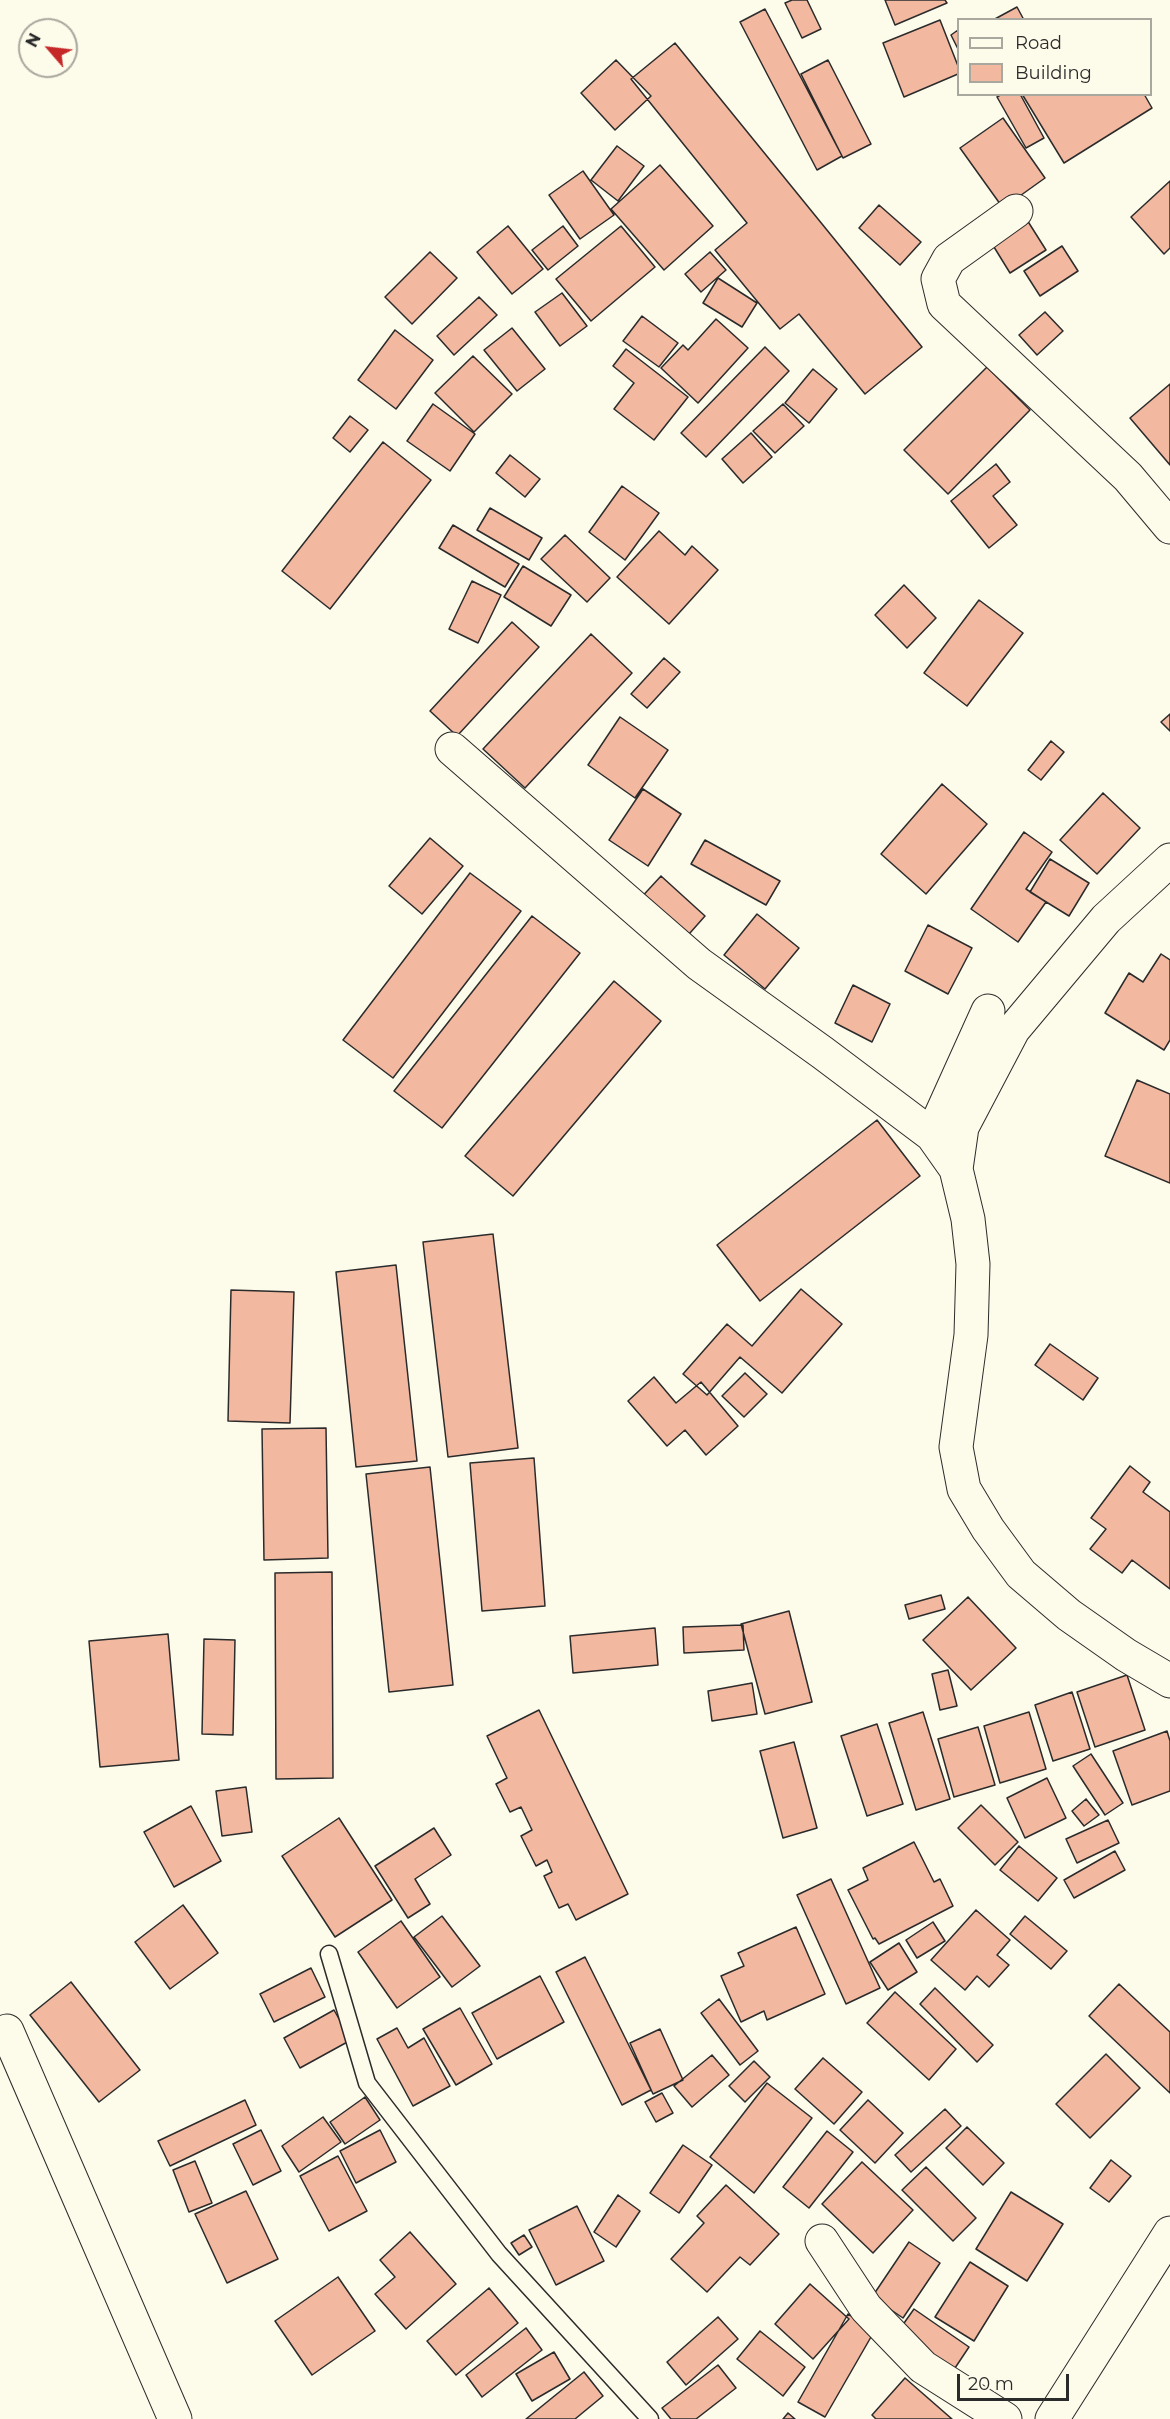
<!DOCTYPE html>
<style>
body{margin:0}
#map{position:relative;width:1170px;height:2419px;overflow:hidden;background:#fdfbea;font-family:Montserrat,sans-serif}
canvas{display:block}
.legend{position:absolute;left:957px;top:18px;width:195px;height:78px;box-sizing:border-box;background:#fdfbea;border:2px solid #a9a89e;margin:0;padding:8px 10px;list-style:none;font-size:18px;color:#2b2b2b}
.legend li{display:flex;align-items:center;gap:12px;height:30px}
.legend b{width:30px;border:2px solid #a9a89e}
.north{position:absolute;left:18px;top:18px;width:60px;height:60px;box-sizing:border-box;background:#fdfbea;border:2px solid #a9a89e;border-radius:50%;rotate:298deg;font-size:16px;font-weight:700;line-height:24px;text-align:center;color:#2b2b2b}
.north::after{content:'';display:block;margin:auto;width:21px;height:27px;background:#c62828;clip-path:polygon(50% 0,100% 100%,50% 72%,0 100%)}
.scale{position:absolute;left:957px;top:2374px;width:112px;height:27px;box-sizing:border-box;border:3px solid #2b2b2b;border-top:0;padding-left:8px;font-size:18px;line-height:21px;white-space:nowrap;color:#2b2b2b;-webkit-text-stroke:4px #fdfbea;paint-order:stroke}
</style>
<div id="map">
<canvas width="1170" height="2419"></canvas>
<ul class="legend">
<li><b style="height:8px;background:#fdfbea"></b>Road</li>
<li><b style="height:16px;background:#f2b8a0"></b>Building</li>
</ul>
<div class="north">N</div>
<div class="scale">20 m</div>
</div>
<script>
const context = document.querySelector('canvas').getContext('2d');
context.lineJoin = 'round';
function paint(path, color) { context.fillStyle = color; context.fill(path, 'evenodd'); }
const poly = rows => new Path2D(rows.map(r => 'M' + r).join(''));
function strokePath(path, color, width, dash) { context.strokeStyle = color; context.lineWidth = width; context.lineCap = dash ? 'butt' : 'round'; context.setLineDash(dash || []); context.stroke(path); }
const building = poly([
 [792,0,807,0,821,29,802,38,785,3,792,0],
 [885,0,945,0,947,3,895,25,885,0],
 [1017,7,1024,20,993,20,1017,7],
 [765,9,842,156,817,170,740,22,765,9],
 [940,20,958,66,958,74,904,97,883,43,940,20],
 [958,30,958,49,951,35,958,30],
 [675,43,922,347,865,394,799,314,780,329,715,250,747,223,631,79,675,43],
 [616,60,651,96,615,130,581,93,616,60],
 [828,60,871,144,843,158,801,74,828,60],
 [1002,94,1020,94,1044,138,1026,148,997,97,1002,94],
 [1022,94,1144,94,1152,108,1064,163,1022,94],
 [1003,118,1045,178,1003,208,960,148,1003,118],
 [617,146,644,166,618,201,591,180,617,146],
 [660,165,713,226,664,270,611,209,660,165],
 [583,171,614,215,580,239,549,195,583,171],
 [1170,181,1170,248,1164,254,1131,217,1170,181],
 [879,205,921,242,900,265,859,228,879,205],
 [1022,212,1046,250,1010,273,986,234,1022,212],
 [508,226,543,269,512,294,477,252,508,226],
 [563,226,578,246,548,270,532,250,563,226],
 [621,226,655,267,591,321,556,279,621,226],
 [1062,246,1078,271,1040,296,1024,271,1062,246],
 [430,252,457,278,412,324,385,297,430,252],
 [710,252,726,270,701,292,685,274,710,252],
 [718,278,757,303,742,327,703,303,718,278],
 [562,293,587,326,560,346,535,312,562,293],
 [479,297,497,315,454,355,437,336,479,297],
 [1045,312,1063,331,1037,355,1019,335,1045,312],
 [642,316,678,343,659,367,623,341,642,316],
 [716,319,748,348,698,403,661,368,683,345,688,350,716,319],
 [512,328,545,369,517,391,484,350,512,328],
 [395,330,433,360,396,409,358,380,395,330],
 [765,347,789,371,706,457,681,433,765,347],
 [626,349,688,397,654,440,614,409,634,383,613,366,626,349],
 [473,356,512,394,474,432,435,393,473,356],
 [987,367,1030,410,948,494,904,450,987,367],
 [813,369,837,389,809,423,785,403,813,369],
 [1170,384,1170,465,1130,418,1170,384],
 [433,404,475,434,450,471,407,441,433,404],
 [783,404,804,426,775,453,753,431,783,404],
 [350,416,368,430,350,452,333,438,350,416],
 [751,433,772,457,743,483,722,459,751,433],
 [383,442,431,480,330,609,282,571,383,442],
 [510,455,540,479,525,497,496,473,510,455],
 [996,464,1010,482,993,496,1017,525,989,548,951,501,996,464],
 [622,486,659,513,625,560,589,532,622,486],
 [490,508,542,538,529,560,477,530,490,508],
 [453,525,519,564,505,587,439,548,453,525],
 [659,531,685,555,692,546,718,570,669,624,617,577,659,531],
 [565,535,610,578,587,602,541,559,565,535],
 [523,566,571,595,551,626,504,597,523,566],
 [472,581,501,595,478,643,449,629,472,581],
 [904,585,936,618,907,648,875,615,904,585],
 [979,600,1023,633,967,706,924,673,979,600],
 [512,622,539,647,457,736,430,711,512,622],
 [591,634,632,673,525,788,483,749,591,634],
 [664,658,680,672,647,708,631,694,664,658],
 [1170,714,1170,731,1161,722,1170,714],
 [620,717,668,750,635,798,588,765,620,717],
 [1051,741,1064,752,1041,780,1028,770,1051,741],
 [942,784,987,824,926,894,881,854,942,784],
 [643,789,681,814,648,866,609,840,643,789],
 [1103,793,1140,828,1097,874,1060,840,1103,793],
 [1024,832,1052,852,1026,889,1046,902,1018,942,971,909,1024,832],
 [430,838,463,866,422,914,389,886,430,838],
 [705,840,780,881,766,905,691,864,705,840],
 [1050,859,1089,883,1069,916,1030,892,1050,859],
 [470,873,521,911,393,1078,343,1040,470,873],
 [661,876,705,916,682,942,638,901,661,876],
 [757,914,799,948,765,989,724,955,757,914],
 [532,916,580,953,442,1128,394,1091,532,916],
 [928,925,972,948,948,994,905,971,928,925],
 [1161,954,1170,960,1170,1040,1164,1050,1105,1013,1129,973,1143,982,1161,954],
 [614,981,661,1021,513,1196,465,1156,614,981],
 [853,985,890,1004,872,1042,835,1023,853,985],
 [1137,1080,1170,1094,1170,1183,1105,1156,1137,1080],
 [877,1120,920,1176,760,1301,717,1245,877,1120],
 [493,1234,518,1448,448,1457,423,1242,493,1234],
 [396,1265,417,1461,356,1467,336,1272,396,1265],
 [801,1289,842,1324,782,1393,740,1357,707,1395,683,1374,727,1324,752,1346,801,1289],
 [231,1290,294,1292,290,1423,228,1421,231,1290],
 [1050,1344,1098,1378,1083,1400,1035,1365,1050,1344],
 [745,1373,767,1394,744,1417,722,1396,745,1373],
 [654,1377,676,1403,701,1382,738,1426,706,1455,685,1430,667,1446,628,1401,654,1377],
 [326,1428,328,1558,264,1560,262,1429,326,1428],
 [534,1458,545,1606,482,1611,470,1463,534,1458],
 [1130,1466,1150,1482,1143,1492,1170,1512,1170,1589,1132,1560,1122,1573,1090,1549,1106,1529,1091,1518,1130,1466],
 [430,1467,453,1685,389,1692,366,1474,430,1467],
 [332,1572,333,1778,276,1779,275,1573,332,1572],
 [941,1595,945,1609,909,1619,905,1605,941,1595],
 [968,1597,1016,1648,971,1690,923,1640,968,1597],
 [789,1611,812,1702,765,1714,741,1624,789,1611],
 [743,1625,744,1650,684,1653,683,1627,743,1625],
 [655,1628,658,1665,573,1673,570,1636,655,1628],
 [168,1634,179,1760,100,1767,89,1641,168,1634],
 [204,1639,235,1640,233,1735,202,1734,204,1639],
 [948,1670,957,1706,940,1710,932,1674,948,1670],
 [1127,1675,1145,1730,1095,1747,1077,1692,1127,1675],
 [752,1683,757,1714,712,1721,708,1691,752,1683],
 [1072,1692,1090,1749,1053,1761,1035,1705,1072,1692],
 [539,1710,628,1894,576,1920,568,1904,559,1908,544,1876,552,1872,547,1860,536,1866,521,1836,532,1830,521,1807,510,1812,496,1784,507,1778,487,1736,539,1710],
 [923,1712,950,1799,916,1810,889,1723,923,1712],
 [1029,1712,1046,1769,1000,1783,984,1726,1029,1712],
 [877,1724,903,1804,867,1816,841,1736,877,1724],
 [978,1727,995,1785,954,1797,938,1739,978,1727],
 [1167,1731,1170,1741,1170,1791,1132,1805,1113,1751,1167,1731],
 [794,1742,817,1828,783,1838,760,1751,794,1742],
 [1091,1754,1123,1803,1105,1815,1073,1766,1091,1754],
 [1047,1778,1066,1818,1025,1838,1007,1798,1047,1778],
 [246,1787,252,1832,222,1836,216,1791,246,1787],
 [1086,1799,1099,1815,1084,1826,1072,1811,1086,1799],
 [981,1805,1018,1842,995,1865,958,1828,981,1805],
 [191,1806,221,1861,174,1887,144,1832,191,1806],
 [339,1818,392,1900,335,1937,282,1856,339,1818],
 [1108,1820,1119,1843,1077,1863,1066,1839,1108,1820],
 [434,1828,451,1855,415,1879,430,1904,408,1918,375,1866,434,1828],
 [914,1842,934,1882,940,1879,953,1906,879,1944,875,1938,873,1939,848,1890,868,1880,863,1868,914,1842],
 [1019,1846,1057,1878,1038,1901,1000,1870,1019,1846],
 [1115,1851,1125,1870,1074,1898,1064,1880,1115,1851],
 [831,1879,880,1988,846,2004,797,1895,831,1879],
 [183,1905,218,1953,170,1989,135,1942,183,1905],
 [976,1910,1010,1940,997,1955,1009,1965,989,1987,977,1976,965,1990,931,1960,976,1910],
 [442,1916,480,1966,452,1987,414,1937,442,1916],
 [1025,1916,1067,1951,1051,1969,1010,1934,1025,1916],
 [401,1921,440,1977,397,2008,358,1952,401,1921],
 [933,1922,945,1941,917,1958,906,1940,933,1922],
 [796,1927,825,1994,767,2020,764,2011,741,2022,721,1976,744,1966,738,1953,796,1927],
 [899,1943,917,1972,888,1990,870,1962,899,1943],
 [585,1957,651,2090,622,2105,556,1972,585,1957],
 [311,1968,325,1997,274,2022,260,1994,311,1968],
 [540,1976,564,2022,497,2059,472,2013,540,1976],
 [71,1982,140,2070,99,2102,30,2015,71,1982],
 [1119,1984,1170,2032,1170,2093,1089,2016,1119,1984],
 [935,1988,993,2045,977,2062,920,2004,935,1988],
 [895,1992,956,2049,929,2080,867,2023,895,1992],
 [719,1999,758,2051,740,2065,701,2013,719,1999],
 [460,2008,492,2064,456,2085,423,2029,460,2008],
 [334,2010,351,2040,300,2068,284,2038,334,2010],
 [397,2028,408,2048,424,2038,450,2086,413,2106,377,2039,397,2028],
 [660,2029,683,2080,653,2094,630,2043,660,2029],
 [1106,2054,1140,2088,1090,2138,1056,2104,1106,2054],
 [712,2055,729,2075,692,2107,674,2086,712,2055],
 [823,2058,862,2092,834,2124,795,2089,823,2058],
 [754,2061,770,2077,745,2102,729,2086,754,2061],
 [767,2083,812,2118,754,2193,710,2157,767,2083],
 [662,2093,673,2113,656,2122,645,2102,662,2093],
 [365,2097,380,2120,345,2144,330,2122,365,2097],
 [245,2100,256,2125,170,2166,158,2141,245,2100],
 [868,2100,903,2133,875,2163,840,2130,868,2100],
 [945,2109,961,2126,911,2172,895,2155,945,2109],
 [323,2117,341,2142,299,2172,282,2146,323,2117],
 [967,2127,1004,2163,983,2185,946,2148,967,2127],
 [261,2130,281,2171,253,2185,233,2144,261,2130],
 [380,2130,396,2162,356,2183,340,2151,380,2130],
 [827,2131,853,2152,809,2208,783,2187,827,2131],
 [683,2145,712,2165,679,2213,650,2193,683,2145],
 [338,2156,367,2211,329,2231,300,2176,338,2156],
 [1111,2160,1131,2176,1109,2202,1090,2188,1111,2160],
 [195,2161,212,2203,189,2212,173,2170,195,2161],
 [862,2162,913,2210,873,2253,822,2204,862,2162],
 [926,2167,976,2218,953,2241,902,2190,926,2167],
 [726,2185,779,2234,750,2265,740,2257,707,2292,671,2259,704,2223,697,2216,726,2185],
 [246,2191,278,2259,227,2283,195,2214,246,2191],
 [1011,2192,1063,2224,1027,2281,976,2249,1011,2192],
 [618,2195,640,2211,616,2247,594,2232,618,2195],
 [577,2206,604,2261,556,2285,529,2230,577,2206],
 [410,2232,456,2284,406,2329,375,2294,395,2277,380,2260,410,2232],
 [524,2235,532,2247,519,2255,511,2243,524,2235],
 [909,2242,940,2263,903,2318,872,2297,909,2242],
 [970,2262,1008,2286,974,2341,935,2317,970,2262],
 [338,2277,375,2331,312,2375,275,2321,338,2277],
 [810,2284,849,2319,813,2359,775,2324,810,2284],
 [489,2288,518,2323,456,2375,427,2341,489,2288],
 [914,2309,969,2347,953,2371,897,2333,914,2309],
 [848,2314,875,2330,825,2417,798,2402,848,2314],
 [718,2317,738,2339,686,2385,667,2362,718,2317],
 [526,2328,542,2350,482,2397,466,2375,526,2328],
 [760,2331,805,2367,783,2396,737,2359,760,2331],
 [554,2352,570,2379,532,2401,516,2374,554,2352],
 [718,2365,736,2388,696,2419,671,2419,662,2408,718,2365],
 [584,2372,603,2396,575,2419,526,2419,584,2372],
 [905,2378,952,2419,876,2419,872,2415,905,2378],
 [788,2413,795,2419,783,2419,788,2413]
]);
paint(building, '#f2b8a0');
strokePath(building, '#2b2b2b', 1.5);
const service = poly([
 [329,1954,367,2083,499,2254,650,2419]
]);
const minor = poly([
 [1016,211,949,259,938,279,944,304,1128,477,1170,527],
 [452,749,699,964,823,1053,932,1135,956,1169,968,1219,973,1264,971,1335,956,1447,964,1489,988,1529,1021,1574,1069,1615,1126,1655,1170,1681],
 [932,1135,988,1011],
 [956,1169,962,1127,1013,1030,1106,919,1170,860],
 [7,2031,175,2419],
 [822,2241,866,2308,923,2367,1005,2419]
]);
const tertiary = poly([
 [1052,2419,1170,2233]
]);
strokePath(service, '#2b2b2b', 19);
strokePath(minor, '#2b2b2b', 35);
strokePath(tertiary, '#2b2b2b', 35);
strokePath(service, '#fdfbea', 16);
strokePath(minor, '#fdfbea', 33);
strokePath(tertiary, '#fdfbea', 33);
</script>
